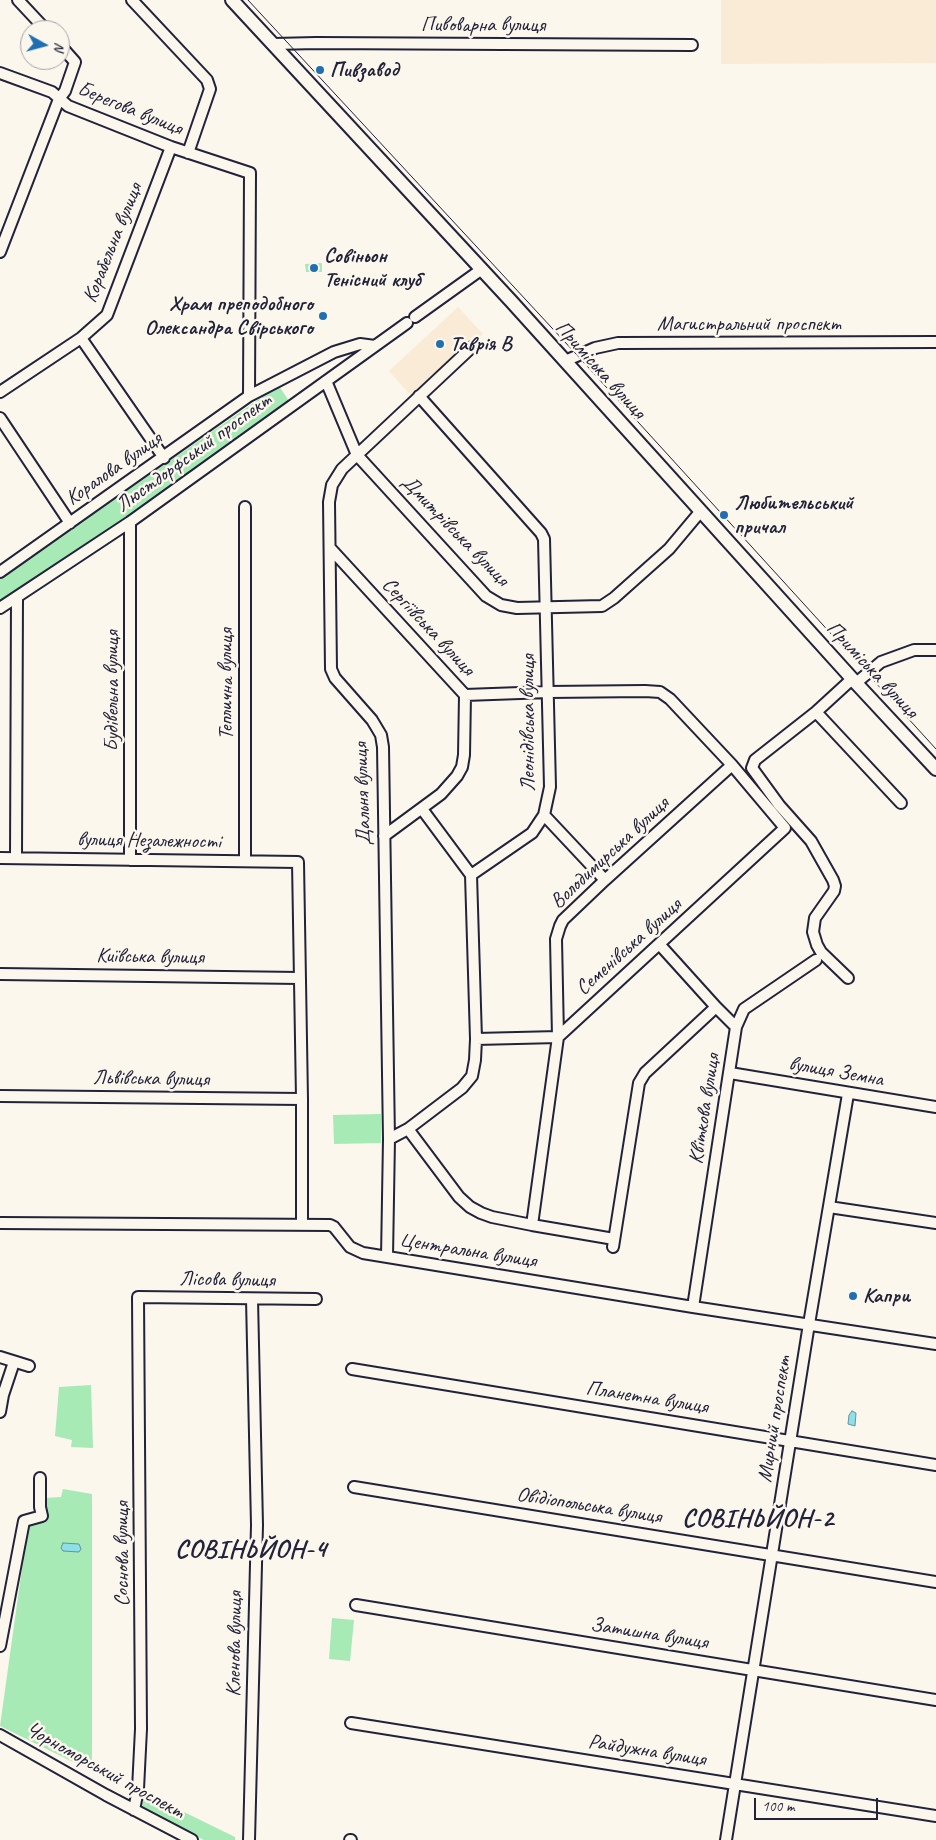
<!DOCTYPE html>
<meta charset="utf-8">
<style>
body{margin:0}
#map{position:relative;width:936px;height:1840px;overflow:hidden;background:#fbf7ec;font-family:Caveat,sans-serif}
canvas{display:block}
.north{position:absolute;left:20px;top:20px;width:50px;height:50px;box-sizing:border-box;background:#fbf7ec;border:1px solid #a4a2a5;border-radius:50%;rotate:97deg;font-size:14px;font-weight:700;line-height:20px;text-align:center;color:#22223b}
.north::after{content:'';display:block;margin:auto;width:18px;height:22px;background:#1f6fb2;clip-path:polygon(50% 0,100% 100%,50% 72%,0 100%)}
.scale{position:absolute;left:754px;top:1798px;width:124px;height:22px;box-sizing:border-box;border:2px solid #22223b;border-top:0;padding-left:6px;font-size:15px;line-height:18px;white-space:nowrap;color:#22223b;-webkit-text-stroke:4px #fbf7ec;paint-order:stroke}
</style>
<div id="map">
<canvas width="936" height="1840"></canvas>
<div class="north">N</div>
<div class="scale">100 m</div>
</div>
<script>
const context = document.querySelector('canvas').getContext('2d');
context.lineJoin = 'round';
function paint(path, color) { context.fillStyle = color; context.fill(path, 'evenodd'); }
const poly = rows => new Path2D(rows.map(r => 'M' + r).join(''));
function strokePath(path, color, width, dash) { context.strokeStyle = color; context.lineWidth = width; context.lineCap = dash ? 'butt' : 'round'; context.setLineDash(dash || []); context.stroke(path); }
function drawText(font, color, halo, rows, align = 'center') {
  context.font = font + ' Caveat,sans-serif'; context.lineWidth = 5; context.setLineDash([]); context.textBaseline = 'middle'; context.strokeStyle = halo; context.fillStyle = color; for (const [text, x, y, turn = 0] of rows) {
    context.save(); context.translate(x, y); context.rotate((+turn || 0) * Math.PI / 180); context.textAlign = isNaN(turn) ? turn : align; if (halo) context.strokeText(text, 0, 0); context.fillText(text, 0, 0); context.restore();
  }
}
paint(poly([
 [721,0,936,0,936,63,721,64],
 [458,307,483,334,412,397,389,371]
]), '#faebd7');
paint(poly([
 [322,263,322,272,306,272,305,264],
 [279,386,289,401,166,492,0,602,0,579,272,390],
 [381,1114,381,1143,334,1144,333,1115],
 [91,1385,93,1448,71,1447,72,1440,55,1436,59,1387],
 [63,1489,92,1494,92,1760,81,1766,0,1726,28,1525,47,1517,44,1498,61,1497],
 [332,1618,354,1620,350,1661,329,1659],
 [141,1791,235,1837,235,1840,204,1840,143,1810,140,1800]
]), '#a7eab5');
const water = poly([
 [852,1411,856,1413,855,1426,848,1424,849,1415,852,1411],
 [63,1543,79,1544,81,1549,79,1552,63,1551,61,1548,63,1543]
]);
paint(water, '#8edfe6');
strokePath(water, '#6393a2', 1);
const minor = poly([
 [18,0,46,30],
 [132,0,207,80,210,89,188,153],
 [274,44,316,43,692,45],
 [0,73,52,92,68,106,171,147,250,173,249,396],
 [0,252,59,99,65,91,75,62,60,45],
 [415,317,482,269],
 [81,338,164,458],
 [565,361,595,348,618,343,936,342],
 [326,381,357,455,486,596,501,605,517,608,602,606,614,598,669,549,700,512],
 [0,392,81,338,107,315,171,147],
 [0,418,70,523],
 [130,522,130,860],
 [330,548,465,695,548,692,645,691,660,692,670,699,732,765,785,828,558,1037,476,1039],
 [0,572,249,396,334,352,360,344,375,346],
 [0,608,130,522,407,323],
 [856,683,881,662,914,650,936,650],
 [816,712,901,803],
 [422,809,471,875],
 [544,815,605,880],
 [384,836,441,794,457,776,462,767,464,755,465,695],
 [0,858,298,862,302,1099,302,1224],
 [16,858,17,597],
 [245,861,245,507],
 [660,945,716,1007,736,1027,693,1307],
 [0,974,299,978],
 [848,978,821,952,817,945,813,932,815,918,834,891,835,886,833,880,811,841,779,805,752,768,755,760,816,712,852,679],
 [736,1027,744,1009,816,960],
 [730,1073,936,1107],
 [0,1096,302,1099],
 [408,1129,459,1197,470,1207,481,1213,492,1217,532,1225,614,1239],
 [389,1139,408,1129,462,1088,472,1076,475,1060,476,1039,471,875,532,833,544,815,550,787,544,539,541,533,419,396],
 [829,1207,936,1223],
 [0,1223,330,1225,334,1227,350,1247,363,1253,693,1307,936,1344],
 [532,1225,558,1037,556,939,560,926,563,920,605,880,732,765],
 [613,1247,639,1083,645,1073,716,1007],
 [387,1257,389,1139,383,747,381,735,372,720,335,678,331,669,329,502,332,485,342,469,472,347],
 [0,1357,29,1366],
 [352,1369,936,1465],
 [0,1412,3,1395,14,1362],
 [354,1487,936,1582],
 [356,1605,936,1700],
 [0,1646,24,1521,42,1516,40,1507,40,1478],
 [351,1723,936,1816],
 [0,1735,106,1795,192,1840],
 [134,1810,138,1789,141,1729,138,1297,316,1299],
 [249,1840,257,1525,252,1299],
 [350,1840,351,1840],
 [726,1840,809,1324,848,1094]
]);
const tertiary = poly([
 [232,0,511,301,856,683,936,769]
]);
strokePath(minor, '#22223b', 14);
strokePath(tertiary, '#22223b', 16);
strokePath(minor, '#fbf7ec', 10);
strokePath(tertiary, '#fbf7ec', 12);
strokePath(poly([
 [248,0,577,355,936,749]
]), '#22223b', 1);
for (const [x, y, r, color] of [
 [320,70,5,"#1f6fb2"],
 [314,268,5,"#1f6fb2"],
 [323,316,5,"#1f6fb2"],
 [440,344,5,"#1f6fb2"],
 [724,515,5,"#1f6fb2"],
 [853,1296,5,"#1f6fb2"]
]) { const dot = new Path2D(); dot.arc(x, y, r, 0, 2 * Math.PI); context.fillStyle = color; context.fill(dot); strokePath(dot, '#fbf7ec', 2); }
drawText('21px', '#22223b', '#fbf7ec', [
 ["Пивоварна вулиця",483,25],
 ["Берегова вулиця",130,109,22],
 ["Корабельна вулиця",113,243,-68],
 ["Магистральний проспект",749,324],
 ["Приміська вулиця",600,370,48],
 ["Люстдорфський проспект",194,453,-36],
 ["Коралова вулиця",114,469,-35],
 ["Дмитрівська вулиця",455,531,46],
 ["Сергіївська вулиця",428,627,47],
 ["Приміська вулиця",872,670,47],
 ["Теплична вулиця",226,684,-90],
 ["Будівельна вулиця",112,691,-90],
 ["Леонідівська вулиця",528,723,-90],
 ["Дальня вулиця",363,794,-92],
 ["вулиця Незалежності",149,841,1],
 ["Володимирська вулиця",610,853,-43],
 ["Семенівська вулиця",629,947,-42],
 ["Київська вулиця",150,957,1],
 ["вулиця Земна",836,1072,10],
 ["Львівська вулиця",151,1079,1],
 ["Квіткова вулиця",705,1109,-81],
 ["Центральна вулиця",468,1251,9],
 ["Лісова вулиця",227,1280,1],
 ["Планетна вулиця",647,1398,9],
 ["Мирний проспект",775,1419,-81],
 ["Овідіопольська вулиця",589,1506,9],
 ["Соснова вулиця",122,1554,-90],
 ["Затишна вулиця",649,1634,9],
 ["Кленова вулиця",235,1644,-89],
 ["Райдужна вулиця",647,1751,9],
 ["Чорноморський проспект",105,1771,29]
]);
drawText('bold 21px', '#22223b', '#fbf7ec', [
 ["Пивзавод",330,70],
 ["Совіньон",324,256],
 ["Тенісний клуб",324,280],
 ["Храм преподобного",313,304,"right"],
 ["Олександра Свірського",313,328,"right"],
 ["Таврія В",450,344],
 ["Любительський",734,503],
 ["причал",734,527],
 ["Капри",863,1296]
], 'left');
context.letterSpacing = '1px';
drawText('bold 26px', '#22223b', '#fbf7ec', [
 ["СОВІНЬЙОН-2",758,1519],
 ["СОВІНЬЙОН-4",251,1550]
]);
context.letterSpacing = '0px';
</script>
